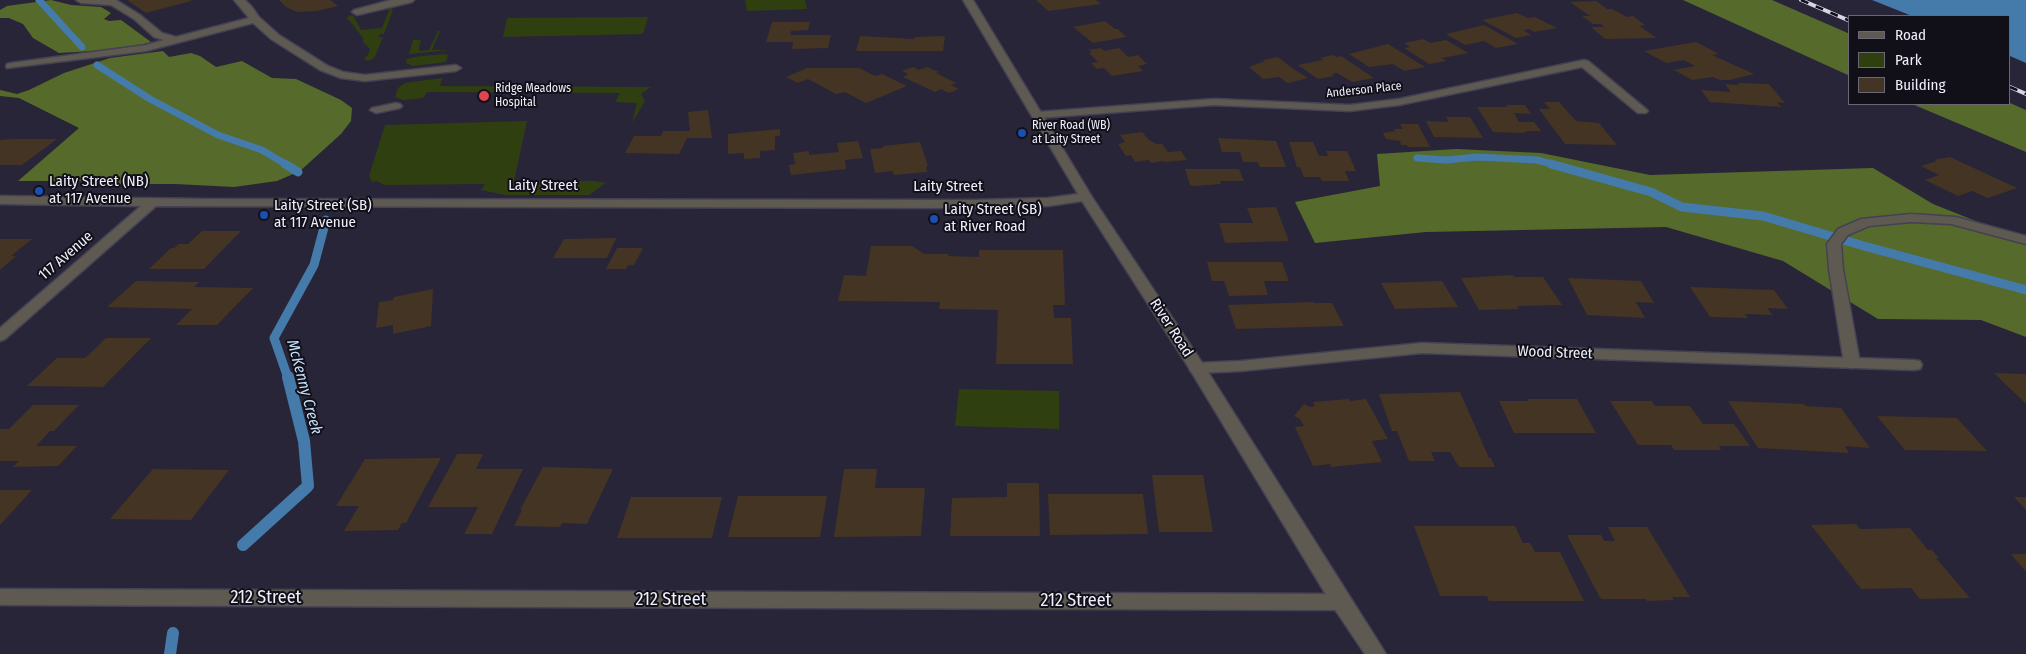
<!DOCTYPE html>
<style>
body{margin:0}
#map{position:relative;width:2026px;height:654px;overflow:hidden;background:#282539;font-family:"Fira Sans Condensed",sans-serif}
canvas{display:block}
.legend{position:absolute;left:1848px;top:15px;width:162px;height:90px;box-sizing:border-box;background:#111018;border:1px solid #6a6973;margin:0;padding:6px 9px;list-style:none;font-size:15px;color:#efeefc}
.legend li{display:flex;align-items:center;gap:10px;height:25px}
.legend b{width:25px;border:1px solid #6a6973}
</style>
<div id="map">
<canvas width="2026" height="654"></canvas>
<ul class="legend">
<li><b style="height:6px;background:#5f5a51"></b>Road</li>
<li><b style="height:14px;background:#303f10"></b>Park</li>
<li><b style="height:14px;background:#443423"></b>Building</li>
</ul>
</div>
<script>
const context = document.querySelector('canvas').getContext('2d');
context.lineJoin = 'round';
function paint(path, color) { context.fillStyle = color; context.fill(path, 'evenodd'); }
const poly = rows => new Path2D(rows.map(r => 'M' + r).join(''));
function strokePath(path, color, width, dash) { context.strokeStyle = color; context.lineWidth = width; context.lineCap = dash ? 'butt' : 'round'; context.setLineDash(dash || []); context.stroke(path); }
function drawText(font, color, halo, rows, align = 'center') {
  context.font = font + ' "Fira Sans Condensed",sans-serif'; context.lineWidth = 4; context.setLineDash([]); context.textBaseline = 'middle'; context.strokeStyle = halo; context.fillStyle = color; for (const [text, x, y, turn = 0] of rows) {
    context.save(); context.translate(x, y); context.rotate((+turn || 0) * Math.PI / 180); context.textAlign = isNaN(turn) ? turn : align; if (halo) context.strokeText(text, 0, 0); context.fillText(text, 0, 0); context.restore();
  }
}
paint(poly([
 [745,0,805,0,807,9,747,11],
 [390,8,393,10,384,34,380,34,378,37,383,37,376,54,373,59,367,61,364,58,368,55,370,49,363,42,363,38,349,20,346,19,349,17,348,16,353,15,361,30,382,28],
 [648,17,643,34,503,37,507,18],
 [438,31,440,31,432,50,450,50,409,54,413,40,421,40,419,48,420,51,429,50],
 [443,54,448,55,446,62,413,66,406,63,407,59,414,57],
 [442,78,440,86,651,87,641,94,645,101,632,123,637,103,615,102,620,93,427,92,423,98,403,100,395,97,398,88,405,83],
 [527,121,514,181,594,181,606,183,589,195,506,195,481,190,485,184,384,185,377,181,372,182,369,176,385,125],
 [959,389,1059,391,1059,429,955,426]
]), '#303f10');
paint(poly([
 [51,0,71,5,101,7,111,13,104,19,109,21,121,20,151,42,125,49,59,53,33,38,23,24,9,18,0,18,0,10,7,6],
 [1683,0,1772,0,1850,34,1850,76],
 [163,51,169,57,191,53,200,56,216,67,242,61,272,78,296,79,341,100,352,108,351,121,341,134,300,171,277,181,234,187,175,184,96,184,79,181,18,181,79,128,19,98,0,96,0,90,17,94,29,90,64,73,110,58],
 [2010,103,2026,110,2026,152,1912,104],
 [1456,149,1541,153,1650,175,1873,168,1933,204,2026,241,2026,337,1981,320,1878,319,1783,261,1666,227,1426,232,1315,243,1295,202,1380,186,1377,154]
]), '#566b2b');
paint(poly([
 [1872,0,2026,0,2026,63,2010,56,2010,16,1912,16]
]), '#457baa');
strokePath(poly([
 [39,0,82,47],
 [97,65,150,99,218,135,262,150,287,165],
 [1417,158,1446,160,1477,157,1537,160,1556,165]
]), '#457baa', 7);
strokePath(poly([
 [285,164,298,172],
 [1551,164,1651,192,1682,207,1763,216,1864,246,2026,290],
 [288,378,274,338,314,265,326,220]
]), '#457baa', 9);
strokePath(poly([
 [243,545,308,486,304,441,288,377],
 [170,654,173,633]
]), '#457baa', 12);
paint(poly([
 [127,0,191,0,191,1,146,13],
 [279,0,330,0,338,6,317,11,297,12,286,7],
 [1036,0,1096,0,1101,4,1048,11],
 [1596,1,1607,9,1612,9,1627,17,1633,16,1645,25,1640,26,1656,38,1605,39,1591,27,1604,27,1601,24,1593,24,1582,16,1590,16,1570,2],
 [1517,13,1528,18,1535,17,1557,28,1534,32,1529,29,1523,30,1531,35,1516,38,1482,20],
 [1105,21,1115,29,1118,29,1126,37,1093,43,1073,27],
 [772,22,810,22,808,30,791,31,790,35,831,35,828,48,792,49,793,42,766,42],
 [1484,25,1518,44,1496,48,1484,41,1465,45,1446,34],
 [860,36,914,39,915,37,945,36,943,51,856,51],
 [1424,39,1430,43,1446,40,1468,53,1442,58,1446,61,1429,64,1404,48,1410,47,1404,43],
 [1696,42,1719,54,1712,55,1754,74,1730,80,1720,80,1713,77,1692,80,1674,70,1695,66,1684,60,1666,63,1644,51],
 [1388,44,1425,67,1404,71,1393,64,1369,67,1349,54],
 [1101,48,1104,51,1119,48,1128,57,1138,55,1147,64,1138,66,1143,71,1112,76,1104,68,1097,69,1091,63,1098,62,1089,53,1092,53,1089,50],
 [1333,55,1337,57,1341,56,1374,78,1352,82,1337,73,1332,74,1334,76,1318,79,1298,65,1323,60,1320,58],
 [1278,57,1292,68,1308,78,1288,83,1279,77,1263,79,1249,67,1265,61,1263,60],
 [913,67,919,70,927,67,939,72,936,73,956,83,951,85,959,89,949,93,941,89,935,92,903,77,908,74,902,71],
 [807,68,859,68,875,76,882,74,907,86,866,103,845,92,836,94,808,79,798,83,786,77],
 [1737,83,1769,84,1785,103,1777,102,1781,107,1710,102,1701,90,1731,92,1725,84,1739,85],
 [1544,102,1559,102,1576,121,1599,123,1617,145,1565,144,1539,109,1550,109],
 [1506,105,1525,105,1531,114,1514,113,1519,122,1534,122,1541,131,1525,131,1527,132,1521,133,1493,132,1477,107,1508,107],
 [708,110,712,138,687,138,679,154,625,153,634,136,661,136,663,131,690,131,688,112],
 [1446,117,1470,117,1483,138,1434,137,1426,121,1449,122],
 [1400,124,1418,124,1430,147,1408,147,1407,145,1401,145,1400,141,1386,139,1383,133,1395,131,1394,129,1403,129],
 [780,129,780,136,775,136,775,150,760,151,760,158,744,159,744,153,728,154,728,134],
 [1142,132,1149,140,1157,144,1162,144,1168,152,1181,151,1187,160,1165,162,1163,161,1151,163,1149,160,1135,162,1131,155,1126,156,1118,144,1125,142,1120,135],
 [1218,138,1276,141,1286,167,1260,167,1258,162,1243,162,1240,152,1222,152],
 [12,139,57,139,22,165,0,165,0,140],
 [858,141,863,158,845,160,846,169,791,175,789,165,795,164,793,153,809,151,809,155,839,152,837,143],
 [920,142,928,166,926,167,927,172,894,175,892,171,875,173,870,149,883,148,883,146],
 [1289,142,1313,142,1319,156,1328,156,1326,151,1347,151,1356,171,1345,171,1349,181,1322,181,1320,177,1304,177,1300,167,1297,167],
 [1950,157,2017,188,1988,198,1972,191,1958,196,1925,180,1939,175,1921,166,1937,161,1934,160],
 [1185,169,1239,169,1244,181,1220,181,1221,184,1194,186,1190,185],
 [1276,207,1289,241,1225,243,1219,223,1253,223,1247,208],
 [202,231,241,231,204,269,149,269,171,248,174,248,179,244,188,244],
 [616,238,607,258,553,258,564,239],
 [0,239,32,239,11,256,16,256,0,270],
 [871,246,912,246,924,254,949,254,948,256,979,257,979,250,1063,250,1065,305,1053,305,1054,318,1071,318,1073,364,996,364,998,310,939,309,940,302,838,301,844,275,866,276],
 [617,248,643,248,634,265,628,265,626,269,606,269],
 [1207,262,1282,262,1289,281,1264,281,1268,295,1229,296,1224,281,1212,281],
 [1513,275,1514,277,1543,277,1562,305,1517,306,1519,309,1479,310,1461,278],
 [1568,278,1641,281,1654,303,1636,302,1645,318,1587,315],
 [136,281,199,282,194,287,253,288,217,325,176,325,192,309,107,307],
 [1442,281,1458,307,1395,309,1381,283],
 [1690,287,1774,290,1788,309,1767,308,1773,315,1745,314,1748,318,1710,317],
 [433,289,431,326,393,334,393,325,376,328,379,302,393,300,394,297],
 [1313,302,1314,303,1332,303,1344,326,1236,329,1228,305],
 [106,338,151,338,103,387,27,386,57,358,85,358],
 [1994,373,2026,374,2026,404],
 [1460,392,1489,458,1491,458,1495,467,1459,467,1450,452,1431,452,1435,461,1409,461,1397,431,1392,431,1379,394],
 [1349,399,1350,401,1366,399,1388,439,1372,441,1382,462,1331,467,1330,464,1313,466,1295,427,1304,426,1300,419,1294,416,1304,404,1310,407,1315,406,1313,402],
 [1527,399,1577,399,1596,433,1514,433,1499,401,1529,401],
 [1610,401,1652,401,1655,406,1690,406,1703,424,1734,424,1750,446,1719,446,1721,450,1674,450,1671,445,1638,445],
 [1728,401,1804,404,1806,406,1841,408,1870,448,1845,446,1849,453,1758,448],
 [33,405,79,405,54,431,50,431,36,446,77,446,58,466,13,467,19,461,0,461,0,429,9,429],
 [1877,416,1957,418,1987,451,1905,450],
 [457,454,483,454,476,469,523,469,492,534,464,534,478,507,428,507],
 [441,458,406,523,402,523,398,530,344,531,359,506,336,506,365,459],
 [543,467,613,469,587,524,562,523,560,527,514,526,522,510,520,510],
 [153,469,229,470,191,520,110,519],
 [844,469,877,469,875,488,925,488,921,536,834,537],
 [1152,475,1203,475,1213,532,1159,532],
 [1007,483,1039,483,1040,536,950,536,952,498,1007,497],
 [0,490,32,490,0,525],
 [1048,494,1143,494,1148,534,1050,535],
 [738,496,827,496,820,537,728,537],
 [631,497,722,497,712,538,617,538],
 [2014,497,2026,497,2026,510],
 [1856,524,1860,529,1910,528,1928,550,1932,550,1939,558,1936,558,1970,598,1920,599,1911,588,1861,589,1811,525],
 [1414,526,1515,526,1523,543,1530,543,1535,552,1560,552,1584,601,1489,601,1487,596,1440,596],
 [1608,527,1647,527,1690,597,1672,597,1674,600,1647,601,1646,599,1602,599,1599,596,1567,535,1601,535,1604,541,1615,541],
 [2011,554,2026,554,2026,572]
]), '#443423');
const service = poly([
 [76,0,116,0,140,15,162,33,176,37,249,18,234,0,245,0,252,7,259,17,279,35,328,66,343,72,365,75,456,65,461,68,456,71,365,81,341,78,320,70,271,39,253,23,146,51,7,68,6,66,7,64,11,63,146,45,164,40,154,37,134,19,111,5,81,3,76,0],
 [391,0,414,0,412,2,357,15,352,12,354,10,391,0],
 [396,103,400,104,402,106,400,108,376,113,370,110,372,108,396,103],
 [1911,214,1956,217,2026,236,2026,244,1951,224,1911,222,1869,226,1848,235,1841,244,1843,269,1860,363,1858,367,1852,368,1846,367,1844,363,1829,269,1827,244,1838,229,1861,219,1911,214]
]);
const minor = poly([
 [1584,60,1588,61,1646,109,1648,111,1646,113,1638,113,1582,67,1399,105,1350,111,1214,105,1038,118,1032,115,1038,112,1214,99,1350,105,1399,99,1584,60],
 [1422,343,1914,360,1920,361,1922,365,1920,369,1914,370,1422,353,1241,371,1197,373,1191,372,1189,368,1191,364,1197,363,1241,361,1422,343],
 [0,589,1341,594,1348,596,1351,602,1348,608,1341,610,0,605,0,589]
]);
const tertiary = poly([
 [963,0,973,0,1092,197,1203,364,1386,654,1365,654,1334,608,1189,368,1082,201,1048,206,974,208,156,206,5,339,0,341,0,328,141,206,0,204,0,196,205,199,974,200,1048,198,1078,194,963,0]
]);
strokePath(service, '#444154', 3);
strokePath(minor, '#444154', 3);
strokePath(tertiary, '#444154', 3);
paint(service, '#5f5a51');
paint(minor, '#5f5a51');
paint(tertiary, '#5f5a51');
const rail = poly([
 [1801,0,1850,21],
 [2010,87,2026,94]
]);
strokePath(rail, '#d7d6e5', 4);
strokePath(rail, '#111018', 2.5, [8]);
for (const [x, y, r, color] of [
 [484,96,6,"#e0444e"],
 [1022,133,5,"#1a4fb4"],
 [39,191,5,"#1a4fb4"],
 [264,215,5,"#1a4fb4"],
 [934,219,5,"#1a4fb4"]
]) { const dot = new Path2D(); dot.arc(x, y, r, 0, 2 * Math.PI); context.fillStyle = color; context.fill(dot); strokePath(dot, '#111018', 2); }
drawText('12px', '#efeefc', '#111018', [
 ["Ridge Meadows",495,89],
 ["Hospital",495,103],
 ["River Road (WB)",1032,126],
 ["at Laity Street",1032,140]
], 'left');
drawText('12px', '#efeefc', '#111018', [
 ["Anderson Place",1364,90,-6]
]);
drawText('15px', '#efeefc', '#111018', [
 ["Laity Street (NB)",49,182],
 ["at 117 Avenue",49,199],
 ["Laity Street (SB)",274,206],
 ["at 117 Avenue",274,223],
 ["Laity Street (SB)",944,210],
 ["at River Road",944,227]
], 'left');
drawText('15px', '#efeefc', '#111018', [
 ["Laity Street",543,186],
 ["Laity Street",948,187],
 ["117 Avenue",66,256,-41],
 ["River Road",1171,328,57],
 ["Wood Street",1555,353,2]
]);
drawText('italic 16px', '#c2dffb', '#111018', [
 ["McKenny Creek",304,387,75]
]);
drawText('18px', '#efeefc', '#111018', [
 ["212 Street",266,598],
 ["212 Street",671,600],
 ["212 Street",1076,601]
]);
</script>
